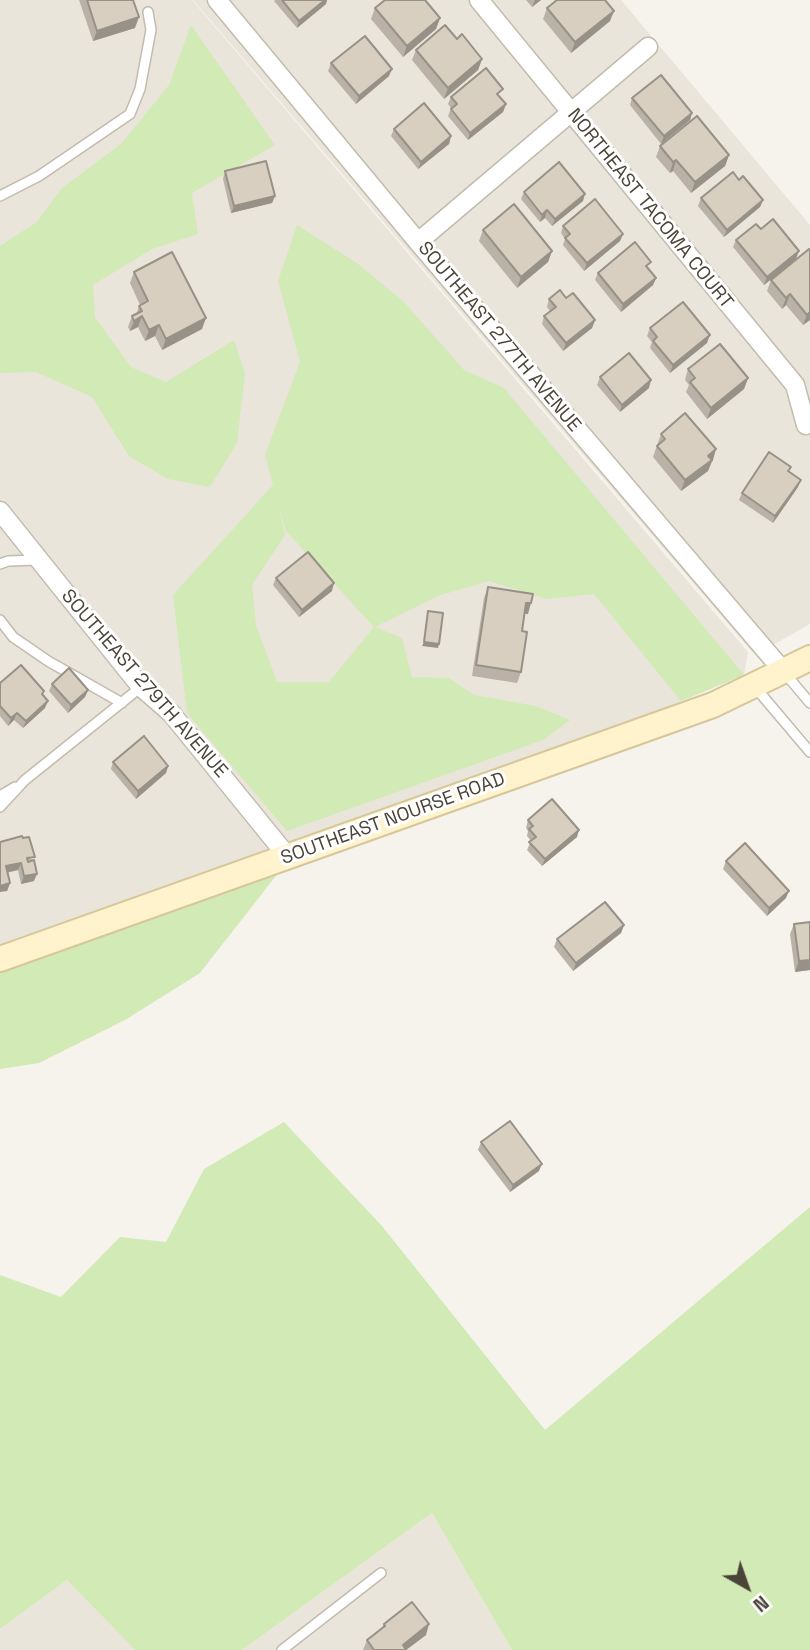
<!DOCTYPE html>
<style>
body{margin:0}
#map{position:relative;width:810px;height:1650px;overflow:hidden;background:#f6f3ec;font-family:"Space Grotesk",sans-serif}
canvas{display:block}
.north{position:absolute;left:712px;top:1552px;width:70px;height:70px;-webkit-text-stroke:5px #fff;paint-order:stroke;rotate:140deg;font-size:19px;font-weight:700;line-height:28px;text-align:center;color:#4b4439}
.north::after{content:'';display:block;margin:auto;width:24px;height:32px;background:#4b4439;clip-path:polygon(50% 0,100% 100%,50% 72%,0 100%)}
</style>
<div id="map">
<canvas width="810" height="1650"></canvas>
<div class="north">N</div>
</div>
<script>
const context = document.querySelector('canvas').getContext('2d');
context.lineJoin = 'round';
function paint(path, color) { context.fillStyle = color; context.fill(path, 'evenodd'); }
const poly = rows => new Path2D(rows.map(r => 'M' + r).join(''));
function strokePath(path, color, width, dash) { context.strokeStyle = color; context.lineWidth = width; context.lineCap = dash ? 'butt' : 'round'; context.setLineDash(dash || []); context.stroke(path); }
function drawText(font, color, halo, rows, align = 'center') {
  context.font = font + ' "Space Grotesk",sans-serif'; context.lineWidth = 6; context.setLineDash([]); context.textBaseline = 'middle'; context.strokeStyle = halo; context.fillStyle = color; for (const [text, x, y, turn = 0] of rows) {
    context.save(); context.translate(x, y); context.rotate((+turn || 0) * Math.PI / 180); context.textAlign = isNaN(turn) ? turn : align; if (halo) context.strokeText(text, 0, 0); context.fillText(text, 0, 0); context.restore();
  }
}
paint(poly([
 [0,0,192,0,748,652,744,675,617,728,0,946],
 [193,0,621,0,810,225,810,624,755,655],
 [432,1513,512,1650,242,1650],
 [67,1580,135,1650,0,1650,0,1629]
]), '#eae5da');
paint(poly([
 [191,25,275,145,192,193,198,234,152,249,93,285,95,317,131,367,166,382,234,340,245,373,237,443,210,487,168,479,129,456,92,397,36,372,0,373,0,246,37,222,61,189,122,143,169,85],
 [297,225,358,264,403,301,464,370,504,388,744,675,681,701,594,594,547,599,489,581,438,596,375,627,402,638,412,677,449,678,474,695,536,706,570,720,543,740,287,831,187,713,173,595,273,485,265,455,300,362,278,281],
 [279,507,286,531,374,627,329,682,277,682,256,625,252,585,285,535],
 [279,872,200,973,125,1020,39,1063,0,1069,0,971],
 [284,1122,382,1226,545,1430,810,1207,810,1650,512,1650,432,1513,242,1650,135,1650,67,1580,0,1629,0,1275,61,1297,120,1237,166,1242,204,1169]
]), '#d2eab5');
const lane = poly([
 [0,196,39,176,130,114,140,89,151,30,148,12],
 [0,564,8,561,37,560],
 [0,620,13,637,48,661,122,703],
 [784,672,810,703],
 [755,687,810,752],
 [0,796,15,787],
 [0,807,25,780,141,687],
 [282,1650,381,1573]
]);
const street = poly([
 [217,0,418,242,784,672],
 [479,0,795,385,806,425],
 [418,242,648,47],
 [0,511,141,687,171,713,288,857]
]);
const secondary = poly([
 [0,959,713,705,810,658]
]);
strokePath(lane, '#c2bbae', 12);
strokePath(street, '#c2bbae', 21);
strokePath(secondary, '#d6c79b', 28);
strokePath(lane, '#fff', 9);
strokePath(street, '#fff', 18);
strokePath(secondary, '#fff3cd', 24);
paint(poly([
 [79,0,133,0,135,28,93,41],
 [275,0,327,0,326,4,297,28,274,1],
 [526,0,541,0,532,7],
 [375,8,440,18,436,29,403,57,371,19],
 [547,8,610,21,571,53,543,19],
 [457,39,482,59,478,70,444,99,412,60,416,50],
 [331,63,389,76,356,104,328,71],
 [451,97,499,97,506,104,503,112,468,140,448,116,451,108,448,104],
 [632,98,692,113,690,120,661,144,630,105],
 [394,129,451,136,449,144,418,169,391,136],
 [660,146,729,155,725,166,691,193,673,171,670,173,656,157],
 [225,171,275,196,272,203,231,213,223,179],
 [739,180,763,200,760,207,724,237,698,206,701,198],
 [524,192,583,201,552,226,545,218,540,222,521,199],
 [563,226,623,234,620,241,584,271,563,245,565,239,561,233],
 [761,229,796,259,764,285,733,247,736,240],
 [483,230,552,251,548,262,517,288,479,241],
 [810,251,810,320,803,325,786,305,782,309,767,291,771,280],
 [648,268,656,278,653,285,621,312,595,280,598,273],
 [134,272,202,329,162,350,155,336,145,341,138,327,130,331,128,327,132,316,136,315,139,306,140,305,130,283],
 [566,298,595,320,592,328,563,351,542,324,544,316,550,311,547,307,549,299],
 [650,328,707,343,670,373,650,348,652,342,647,336],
 [688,369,748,378,744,389,707,419,686,392,689,385,685,380],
 [600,377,649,388,620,412,597,385],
 [661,434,713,460,708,471,681,491,653,457],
 [791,467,789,472,798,487,773,523,739,500,742,493],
 [276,578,332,591,299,617,273,585],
 [488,587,528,614,524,614,522,631,521,672,517,683,472,676,484,598],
 [0,683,43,695,45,708,23,728,14,720,8,726,0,716],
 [52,684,88,690,85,697,68,713,49,691],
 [113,762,168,766,166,773,136,799,111,769],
 [528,820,577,837,542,866,527,850,531,841,527,836,528,831,526,828],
 [0,842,33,860,34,881,21,884,18,870,7,873,10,883,7,891],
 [726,861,786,898,767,916,723,869],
 [794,924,810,970,795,972,790,934],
 [624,925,621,933,573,971,554,947,557,939],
 [481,1142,539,1171,510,1192,478,1150],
 [384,1624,426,1635,406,1650,363,1650,367,1640,382,1628]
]), '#bab2a6');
paint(poly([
 [325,0,327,0,326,4,297,28,299,21],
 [535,0,541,0,532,7],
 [614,11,610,21,571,53,575,42],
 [139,17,135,28,93,41,97,31],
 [440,18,436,29,403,57,407,46],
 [482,59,478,70,444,99,448,88],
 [392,69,389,76,356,104,359,96],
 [506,104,503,112,468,140,470,133],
 [692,113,690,120,661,144,664,136],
 [451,136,449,144,418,169,421,162],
 [729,155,725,166,691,193,695,182],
 [676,160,673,171,670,173,673,162],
 [585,194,583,201,552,226,555,219],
 [275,196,272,203,231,213,234,206],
 [763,200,760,207,724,237,727,230],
 [547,210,545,218,540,222,542,215],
 [623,234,620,241,584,271,587,263],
 [552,251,548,262,517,288,521,277],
 [799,251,796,259,764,285,767,277],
 [656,278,653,285,621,312,623,304],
 [790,294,786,305,782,309,786,298],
 [810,312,810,320,803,325,807,315],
 [142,316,138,327,130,331,134,321],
 [206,318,202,329,162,350,166,339],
 [595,320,592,328,563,351,566,343],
 [159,325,155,336,145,341,149,330],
 [710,335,707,343,670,373,673,365],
 [748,378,744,389,707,419,711,408],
 [651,380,649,388,620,412,622,405],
 [716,449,713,460,705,466,712,460,708,471,681,491,685,480,708,456],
 [801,480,798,487,773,523,775,516],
 [334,583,332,591,299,617,302,610],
 [526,603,531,603,528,614,522,613],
 [424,642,439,644,438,648,422,646],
 [88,690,85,697,68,713,71,705],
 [48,701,45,708,23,728,26,721],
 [17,713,14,720,8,726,11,718],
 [168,766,166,773,136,799,138,791],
 [579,830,577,837,542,866,545,859],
 [21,863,18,870,3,873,6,866],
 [37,874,34,881,21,884,24,876],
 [10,883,7,891,0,892,0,886],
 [789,891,786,898,767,916,769,908],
 [624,925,621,933,573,971,576,963],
 [810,960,810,970,795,972,799,961],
 [542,1164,539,1171,510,1192,513,1185],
 [429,1624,426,1635,406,1650,403,1645]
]), '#979187');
const building = poly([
 [87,0,133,0,139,17,97,31,87,0],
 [282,0,325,0,299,21,282,0],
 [385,0,425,0,440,18,407,46,375,8,385,0],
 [557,0,605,0,614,11,575,42,547,8,557,0],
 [445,25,457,39,462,34,482,59,448,88,416,50,445,25],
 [365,36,392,69,359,96,331,63,365,36],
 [486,68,503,89,497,94,506,104,470,133,451,109,457,104,451,97,486,68],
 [661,75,692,113,664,136,632,98,661,75],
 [424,103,451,136,421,162,394,129,424,103],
 [697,116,729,155,695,182,676,160,673,162,660,146,697,116],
 [266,161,275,196,234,206,225,171,266,161],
 [559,162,585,194,555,219,547,210,542,215,524,192,559,162],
 [733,172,739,180,743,176,763,200,727,230,701,198,733,172],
 [595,199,623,234,587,263,565,238,570,234,563,226,595,199],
 [514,204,552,251,521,277,483,230,514,204],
 [773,219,799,251,767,277,736,240,756,224,761,229,773,219],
 [635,242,651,262,646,266,656,278,623,304,598,273,635,242],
 [809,249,810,251,810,312,807,315,790,294,786,298,771,280,809,249],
 [172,252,206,318,166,339,159,325,149,330,142,316,134,321,132,316,142,311,139,306,148,301,134,272,172,252],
 [560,290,566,298,573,293,595,320,566,343,544,316,556,307,549,299,560,290],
 [683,302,710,335,673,365,653,341,657,337,650,328,683,302],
 [720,344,748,378,711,408,690,382,695,378,688,369,720,344],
 [629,353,651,380,622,405,600,377,629,353],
 [685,413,716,449,708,456,712,460,685,480,657,446,665,439,661,434,685,413],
 [769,452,791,467,788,471,801,480,775,516,742,493,769,452],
 [308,552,334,583,302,610,276,578,308,552],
 [488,587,533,594,531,603,526,603,522,631,527,632,521,672,476,665,488,587],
 [428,611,443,613,439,644,424,642,428,611],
 [21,665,44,691,42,694,48,701,26,721,17,713,11,718,0,706,0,683,21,665],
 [69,668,88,690,71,705,52,684,69,668],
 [144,736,168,766,138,791,113,762,144,736],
 [552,799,579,830,545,859,529,842,536,837,529,829,533,826,528,820,552,799],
 [22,836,23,838,29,837,35,857,27,858,28,862,34,860,37,874,24,876,21,863,6,866,10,883,0,886,0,842,22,836],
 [745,843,789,891,769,908,726,861,745,843],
 [605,902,624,925,576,963,557,939,605,902],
 [810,922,810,960,799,961,794,924,810,922],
 [510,1121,542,1164,513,1185,481,1142,510,1121],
 [412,1602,429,1624,403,1645,406,1650,374,1650,367,1640,385,1626,384,1624,412,1602]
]);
paint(building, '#d8cfc1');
strokePath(building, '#979187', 2);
drawText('19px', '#4b4439', '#fff', [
 ["NORTHEAST TACOMA COURT",650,209,51],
 ["SOUTHEAST 277TH AVENUE",499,337,50],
 ["SOUTHEAST 279TH AVENUE",144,684,49],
 ["SOUTHEAST NOURSE ROAD",393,819,-20]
]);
</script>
